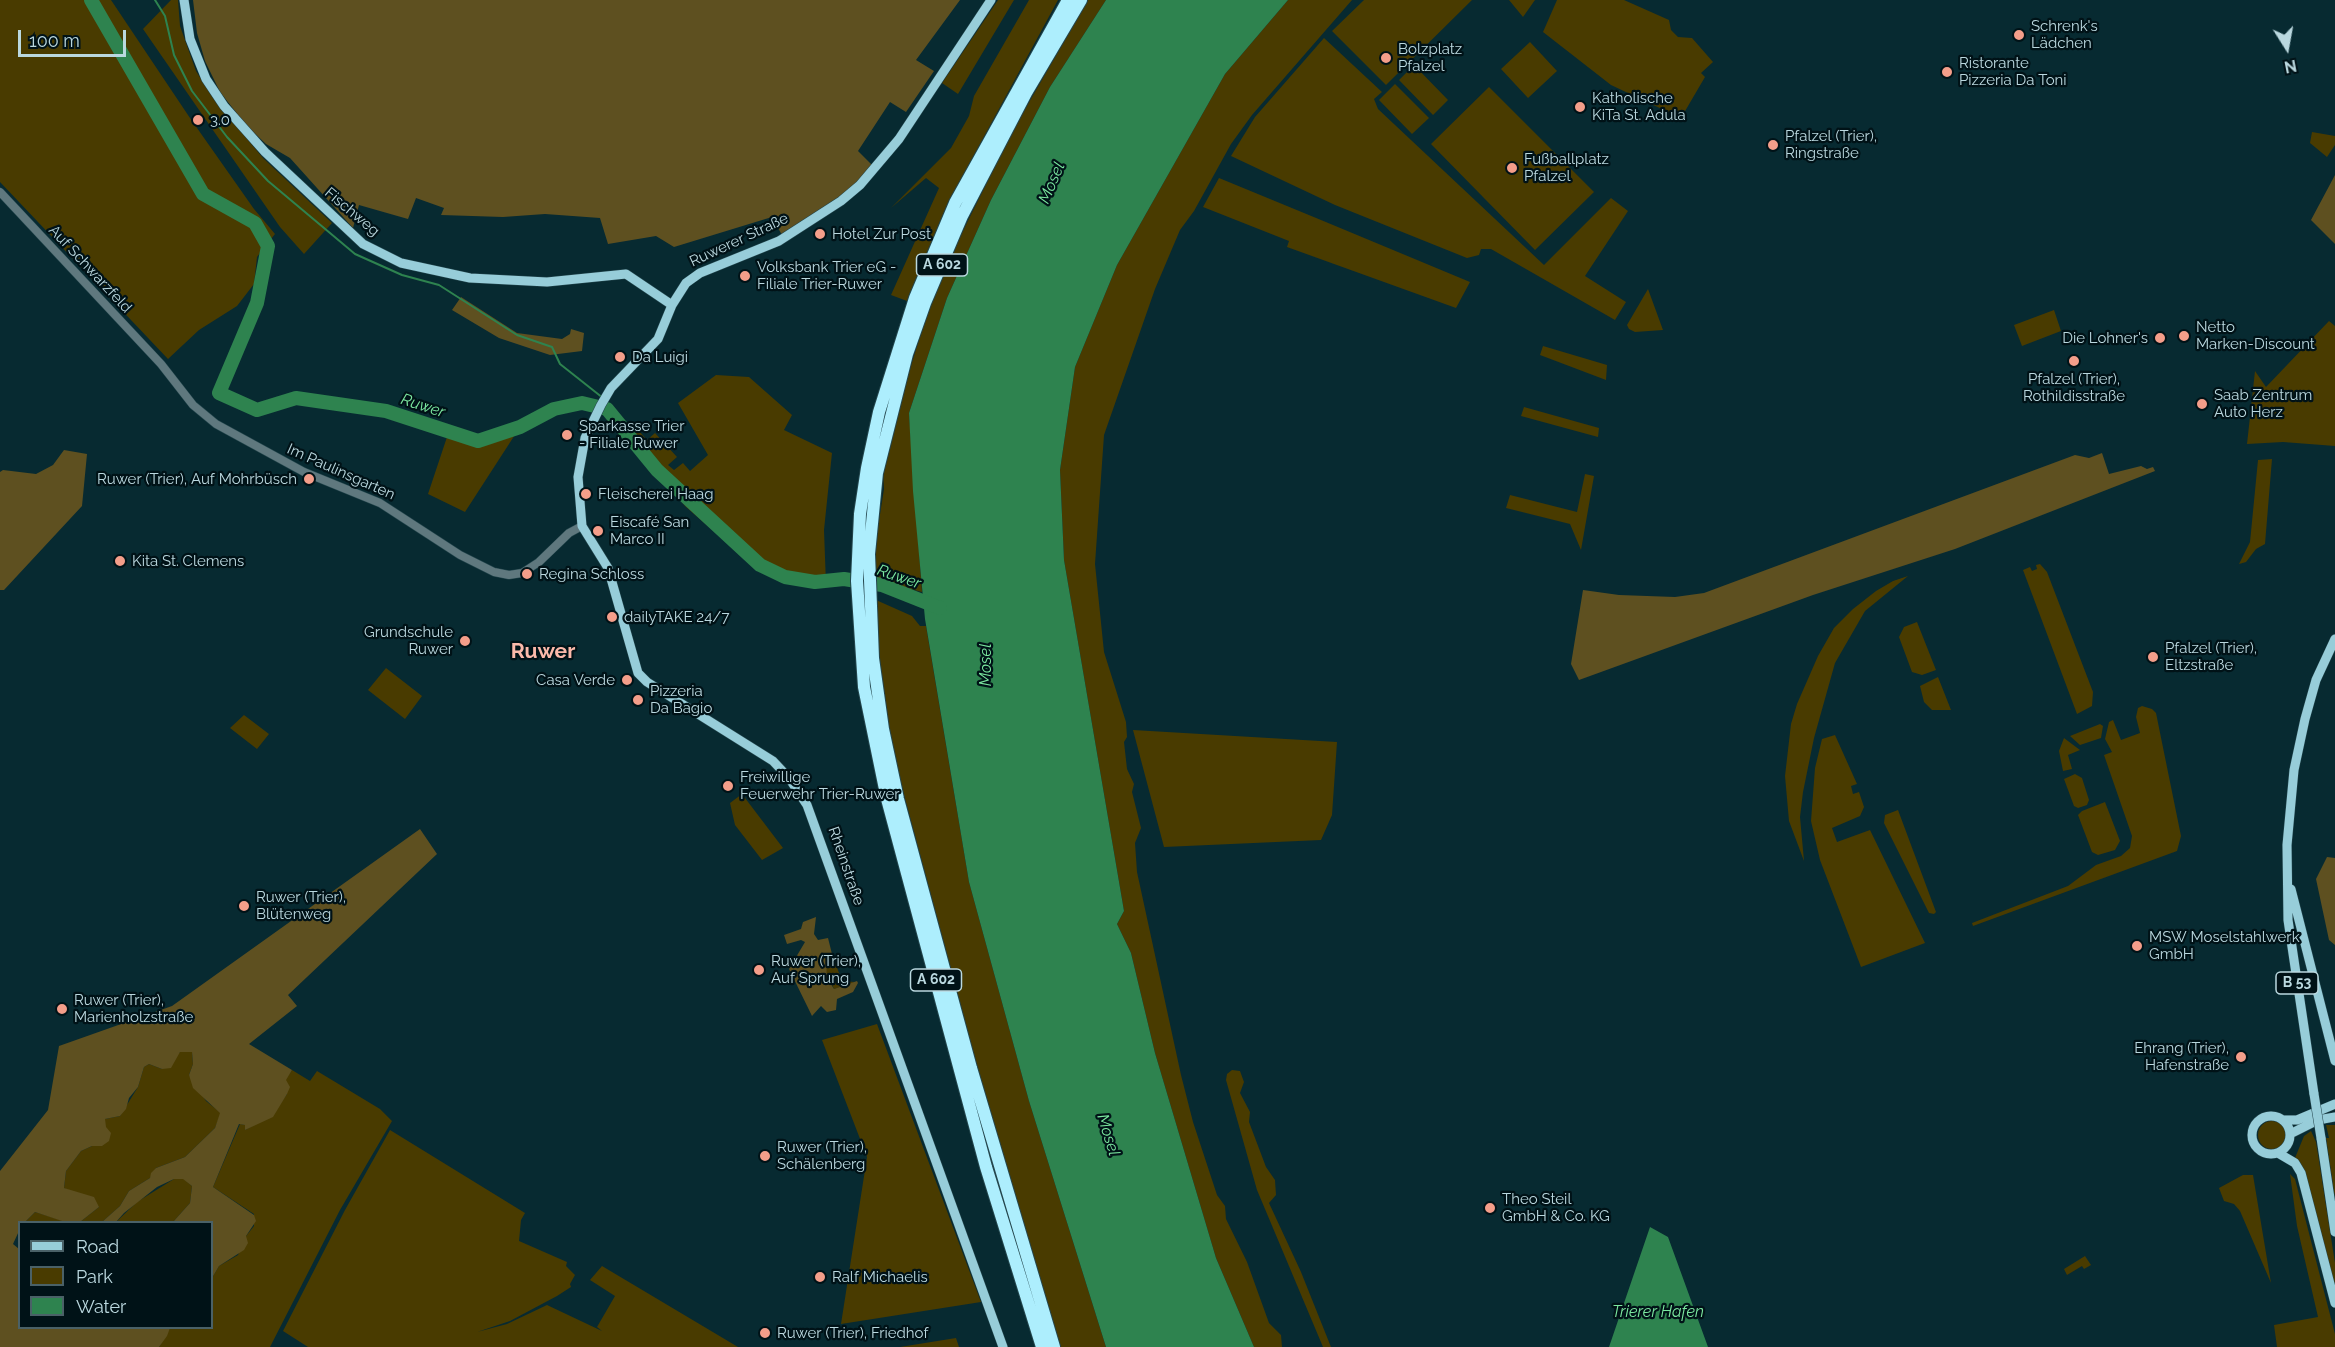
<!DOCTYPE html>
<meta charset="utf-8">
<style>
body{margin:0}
#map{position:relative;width:2335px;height:1347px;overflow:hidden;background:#072a31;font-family:Raleway,sans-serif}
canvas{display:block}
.legend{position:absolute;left:18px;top:1221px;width:195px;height:108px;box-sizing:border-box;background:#001217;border:2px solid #4a6167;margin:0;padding:8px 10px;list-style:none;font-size:18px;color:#bad8df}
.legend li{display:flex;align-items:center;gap:12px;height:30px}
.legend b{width:30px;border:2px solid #4a6167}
.north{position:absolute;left:2257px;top:18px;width:60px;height:60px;-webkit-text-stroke:4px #001217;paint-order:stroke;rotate:169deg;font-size:16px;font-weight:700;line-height:24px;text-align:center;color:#bad8df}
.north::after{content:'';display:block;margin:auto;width:21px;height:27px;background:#bad8df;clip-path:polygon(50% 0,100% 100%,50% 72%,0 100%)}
.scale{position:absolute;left:18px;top:30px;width:108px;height:27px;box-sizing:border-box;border:3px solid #bad8df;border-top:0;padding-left:8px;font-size:18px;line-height:21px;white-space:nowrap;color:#bad8df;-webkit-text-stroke:4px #001217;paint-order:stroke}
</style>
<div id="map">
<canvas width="2335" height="1347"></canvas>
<ul class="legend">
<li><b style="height:8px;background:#97cdd9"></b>Road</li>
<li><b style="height:16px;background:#493b00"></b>Park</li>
<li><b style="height:16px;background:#2e834f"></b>Water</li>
</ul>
<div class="north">N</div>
<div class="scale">100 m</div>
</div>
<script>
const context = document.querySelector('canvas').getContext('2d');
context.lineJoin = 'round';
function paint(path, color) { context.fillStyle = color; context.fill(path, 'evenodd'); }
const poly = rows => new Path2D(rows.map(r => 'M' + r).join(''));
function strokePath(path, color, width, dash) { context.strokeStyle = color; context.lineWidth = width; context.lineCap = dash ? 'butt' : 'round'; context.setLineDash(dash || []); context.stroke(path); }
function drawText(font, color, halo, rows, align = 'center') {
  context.font = font + ' Raleway,sans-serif'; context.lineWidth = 4.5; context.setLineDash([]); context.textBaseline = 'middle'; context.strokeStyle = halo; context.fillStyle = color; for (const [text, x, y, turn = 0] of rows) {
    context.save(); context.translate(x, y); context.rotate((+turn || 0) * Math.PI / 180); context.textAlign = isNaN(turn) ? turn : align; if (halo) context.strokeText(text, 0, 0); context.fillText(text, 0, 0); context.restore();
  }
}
paint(poly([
 [0,0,111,0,190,118,254,209,275,234,257,257,254,284,237,306,199,330,168,359,0,182],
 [171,0,178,0,180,26,196,71,213,98,263,158,332,223,304,254,280,227,143,29],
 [998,0,1014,0,958,94,942,83],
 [1029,0,1058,0,948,203,907,301,891,295,939,188,926,178,891,208,951,148,969,116,974,96],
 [1088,0,1106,0,1050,87,991,200,947,298,909,413,922,592,876,580,874,552,884,489,883,473,894,420,928,311,951,255,1013,130],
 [1288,0,1352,0,1252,115,1231,144,1194,211,1180,230,1155,289,1104,435,1095,564,1104,652,1126,722,1127,737,1124,742,1127,769,1134,784,1132,792,1141,828,1135,843,1137,872,1181,1075,1193,1122,1217,1195,1225,1206,1226,1219,1247,1262,1269,1323,1281,1335,1282,1347,1254,1347,1216,1258,1155,1053,1131,953,1117,924,1124,911,1064,560,1060,470,1075,367,1117,265,1225,74],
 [1364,0,1472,0,1386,85,1332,31],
 [1509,0,1535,0,1523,17],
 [1557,0,1624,0,1669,20,1671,30,1678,37,1692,38,1713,62,1701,73,1705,77,1681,118,1611,85,1543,32],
 [1324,38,1382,92,1374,99,1378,109,1544,265,1611,198,1628,211,1585,276,1626,302,1615,320,1491,249,1481,249,1479,255,1467,258,1335,205,1231,156,1255,117],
 [1530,42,1557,71,1528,98,1501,69],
 [1414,65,1448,100,1433,115,1399,80],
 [1395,84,1429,118,1412,134,1379,100],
 [1489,87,1594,192,1535,250,1431,144],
 [2312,132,2335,136,2335,145,2327,157,2310,143],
 [1219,178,1321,220,1470,282,1456,308,1287,247,1289,241,1203,207],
 [1648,289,1663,330,1635,332,1629,329,1627,325],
 [2054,310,2061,331,2022,346,2014,325],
 [2329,321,2335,326,2335,446,2283,442,2247,444,2255,371,2266,387],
 [1543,346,1607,365,1606,380,1540,355],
 [716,375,749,377,792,415,784,430,832,453,824,530,826,584,805,586,784,580,741,555,686,507,627,440,639,431,647,440,655,433,677,457,668,465,674,470,683,463,690,471,708,455,678,403],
 [1524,407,1599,428,1598,437,1521,416],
 [520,427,465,512,428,494,449,431,478,441],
 [2272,459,2265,544,2256,549,2246,562,2239,564,2250,542,2258,460],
 [1585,474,1594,476,1581,550,1570,524,1506,508,1510,495,1577,512],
 [2040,564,2047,572,2093,692,2092,706,2077,714,2023,570,2030,567,2032,571,2037,569,2036,565],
 [1908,576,1865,611,1835,663,1814,738,1803,792,1800,817,1804,861,1789,821,1785,776,1791,724,1797,704,1818,656,1834,628,1853,609,1876,591,1893,581],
 [876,600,912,616,920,626,926,626,969,882,1029,1101,1106,1347,1059,1347,1010,1189,901,784,888,728,879,664],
 [1917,622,1936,670,1922,675,1912,672,1899,637,1904,627],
 [386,668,422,696,405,719,368,690],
 [1938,677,1951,710,1932,710,1924,702,1920,686],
 [2142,706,2152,709,2156,713,2181,836,2177,851,1973,926,1972,923,2068,886,2096,865,2121,856,2130,848,2132,836,2104,755,2112,752,2105,739,2109,722,2113,720,2121,740,2140,733,2136,717,2138,708],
 [244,715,269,734,257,749,230,728],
 [2100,724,2103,726,2101,738,2080,745,2070,736],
 [1133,730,1337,742,1332,815,1321,840,1164,847],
 [1835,735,1857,784,1851,786,1853,794,1859,792,1864,807,1860,816,1832,828,1837,842,1870,830,1925,943,1861,967,1820,860,1811,821,1815,768,1822,739],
 [2064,738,2080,750,2068,755,2072,769,2063,771,2059,751],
 [2075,774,2082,778,2089,800,2087,805,2078,808,2074,806,2064,779],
 [742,794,783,848,762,860,735,825,730,803],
 [2105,802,2120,841,2115,850,2098,855,2092,852,2078,815,2082,811],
 [1898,810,1936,912,1934,914,1929,913,1884,823,1885,815],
 [832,954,842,981,855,982,834,989,826,972,826,961],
 [877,1024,981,1302,841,1324,867,1157,822,1040],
 [180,1052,192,1052,193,1064,189,1075,206,1101,221,1113,215,1128,185,1157,156,1168,150,1178,129,1191,120,1206,102,1222,80,1222,99,1207,64,1188,66,1171,81,1151,92,1146,102,1146,105,1119,120,1116,138,1087,144,1067,149,1064,162,1069],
 [292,1070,310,1081,317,1071,380,1109,392,1121,340,1210,270,1347,159,1347,170,1328,212,1328,212,1278,219,1266,238,1255,246,1236,254,1226,254,1214,213,1187,240,1124,245,1125,245,1130,258,1123,280,1104,287,1094,285,1080],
 [1232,1070,1240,1071,1244,1082,1240,1093,1250,1112,1249,1122,1266,1167,1275,1180,1276,1195,1269,1203,1301,1272,1331,1347,1323,1347,1257,1190,1226,1080,1227,1074],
 '2258 1135a14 14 0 1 1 28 0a14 14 0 1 1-28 0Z',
 [2326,1125,2335,1125,2335,1198,2326,1138,2329,1138],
 [390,1130,525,1213,521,1220,519,1241,567,1262,566,1266,575,1275,570,1284,571,1287,557,1296,510,1321,477,1332,507,1324,547,1305,602,1331,597,1327,615,1296,590,1280,602,1266,738,1347,308,1347,283,1331,345,1210],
 [2311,1131,2316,1142,2335,1263,2335,1293,2300,1164,2295,1158,2304,1136],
 [2290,1174,2295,1179,2335,1334,2335,1347,2277,1347,2274,1325,2318,1317,2297,1226],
 [2243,1175,2253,1175,2271,1283,2240,1211,2234,1204,2224,1201,2219,1188],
 [174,1179,184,1179,192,1186,190,1203,173,1222,116,1222,137,1202],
 [35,1212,61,1220,65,1222,25,1222],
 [2085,1256,2091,1265,2084,1269,2082,1266,2067,1275,2064,1269],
 [956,1338,959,1347,900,1347]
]), '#493b00');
paint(poly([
 [193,0,960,0,916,60,934,71,906,112,890,102,858,151,875,168,860,185,783,237,772,217,674,247,656,236,608,244,600,218,545,214,503,217,441,215,444,208,416,198,408,219,359,205,353,228,290,158,266,144,246,125,220,92,205,61,197,33],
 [2335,175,2335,244,2311,220],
 [461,297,517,333,562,339,570,334,571,329,584,333,582,351,550,355,499,338,452,310],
 [64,450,87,454,82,506,4,590,0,590,0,472,3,470,36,474,53,465],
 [2102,453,2109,474,2141,466,2147,469,2153,467,2155,471,1955,549,1813,595,1579,680,1571,664,1583,590,1619,595,1675,597,1704,593,2075,455,2089,458],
 [420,829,437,854,288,995,297,1006,249,1044,292,1070,286,1080,290,1087,287,1094,273,1117,245,1130,245,1125,239,1124,213,1187,254,1215,256,1221,246,1236,248,1243,244,1250,219,1266,212,1278,212,1222,173,1222,190,1203,192,1186,183,1179,174,1179,157,1187,124,1213,116,1222,102,1222,120,1206,129,1191,150,1178,151,1173,156,1168,185,1157,215,1128,220,1113,193,1088,189,1075,193,1064,192,1052,180,1052,171,1068,162,1069,149,1064,144,1067,138,1087,129,1098,126,1109,120,1116,105,1119,106,1127,111,1133,109,1141,102,1146,92,1146,81,1151,66,1171,64,1188,94,1197,99,1207,80,1222,65,1222,35,1212,25,1222,20,1222,19,1231,13,1244,19,1249,20,1328,170,1328,167,1336,159,1347,0,1347,0,1171,48,1110,59,1046,172,1006],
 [2327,857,2335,858,2335,945,2329,940,2316,879],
 [816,917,814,934,818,940,828,938,832,954,826,961,827,978,834,989,857,981,858,983,853,992,837,999,836,1010,827,1012,821,1006,812,1016,789,969,805,942,801,940,787,944,784,935,801,929,803,922]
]), '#5e5020');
paint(poly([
 [1106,0,1288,0,1225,74,1117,265,1075,367,1060,470,1064,560,1124,911,1117,924,1131,953,1155,1053,1216,1258,1254,1347,1106,1347,1029,1101,969,882,925,619,913,491,909,413,947,298,991,200,1050,87],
 [1650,1227,1668,1237,1708,1347,1609,1347]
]), '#2e834f');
strokePath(poly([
 [155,0,165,16,174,55,192,91,227,137,268,181,355,254,402,275,439,285,517,335,552,347,560,364,603,398],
 [606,402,607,409]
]), '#2e834f', 2);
strokePath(poly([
 [91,0,203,194,255,223,268,246,257,303,219,393,257,410,296,398,386,411,478,441,520,427,554,409,582,403,607,409,657,470,760,565,785,577,815,582,844,579,882,585,940,608]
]), '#2e834f', 14);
const minor = poly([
 [0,192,161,364,193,405,216,424,304,472,380,503,460,555,494,572,509,575,522,573,539,562,569,533,582,526]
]);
const major = poly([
 [184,0,190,39,206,79,224,106,265,152,363,244,401,263,470,278,547,282,626,274,672,305],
 [991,0,899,139,860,185,841,201,779,241,700,273,686,283,672,305,658,339,611,388,601,405,585,438,578,477,582,526,608,568,638,673,647,682,773,761,789,778,807,805,1003,1347],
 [2291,889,2335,1061],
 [2314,1094,2288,920,2287,845,2294,770,2305,719,2316,680,2335,639],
 '2252 1135a19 19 0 1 1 38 0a19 19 0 1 1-38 0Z',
 [2283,1120,2297,1120,2335,1104],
 [2290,1134,2318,1120,2335,1117],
 [2321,1138,2335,1232],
 [2278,1153,2295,1163,2301,1173,2335,1303]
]);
const highway = poly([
 [1042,1347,986,1167,887,799,864,687,857,581,860,514,867,468,879,412,915,298,955,203,1068,0],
 [1054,1347,971,1068,898,799,883,729,873,658,869,554,877,473,907,354,925,303,962,216,1026,93,1081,0]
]);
strokePath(minor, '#24464d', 9);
strokePath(major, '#24464d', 10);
strokePath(highway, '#24464d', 14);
strokePath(minor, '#5f787e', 8);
strokePath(major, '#97cdd9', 9);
strokePath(highway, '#adeefd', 12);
const majorBridge = poly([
 [2314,1094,2321,1138]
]);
strokePath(majorBridge, '#24464d', 10, []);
strokePath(majorBridge, '#97cdd9', 9);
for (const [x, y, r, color] of [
 [2019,35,6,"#f49e8a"],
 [1386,58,6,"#f49e8a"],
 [1947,72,6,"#f49e8a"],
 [1580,107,6,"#f49e8a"],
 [198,120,6,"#f49e8a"],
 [1773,145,6,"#f49e8a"],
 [1512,168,6,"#f49e8a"],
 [820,234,6,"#f49e8a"],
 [745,276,6,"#f49e8a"],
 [2184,336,6,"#f49e8a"],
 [2160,338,6,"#f49e8a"],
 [620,357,6,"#f49e8a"],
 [2074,361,6,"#f49e8a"],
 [2202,404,6,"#f49e8a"],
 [567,435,6,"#f49e8a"],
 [309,479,6,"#f49e8a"],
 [586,494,6,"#f49e8a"],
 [598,531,6,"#f49e8a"],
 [120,561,6,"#f49e8a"],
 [527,574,6,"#f49e8a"],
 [612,617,6,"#f49e8a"],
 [465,641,6,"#f49e8a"],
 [2153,657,6,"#f49e8a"],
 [627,680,6,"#f49e8a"],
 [638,700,6,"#f49e8a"],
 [728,786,6,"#f49e8a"],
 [244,906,6,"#f49e8a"],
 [2137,946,6,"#f49e8a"],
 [759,970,6,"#f49e8a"],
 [62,1009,6,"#f49e8a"],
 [2241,1057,6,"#f49e8a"],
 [765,1156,6,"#f49e8a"],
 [1490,1208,6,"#f49e8a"],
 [820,1277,6,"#f49e8a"],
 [765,1333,6,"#f49e8a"]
]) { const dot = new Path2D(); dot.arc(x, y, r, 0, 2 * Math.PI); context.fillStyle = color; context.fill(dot); strokePath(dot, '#001217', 2); }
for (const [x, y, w] of [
 [942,265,51],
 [936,980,51],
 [2297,983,42]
]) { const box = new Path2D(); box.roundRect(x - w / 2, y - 11, w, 22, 4.5); context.fillStyle = '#001217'; context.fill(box); strokePath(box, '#bad8df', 1.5); }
drawText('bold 14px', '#bad8df', null, [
 ["A 602",942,265],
 ["A 602",936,980],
 ["B 53",2297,983]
]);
drawText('15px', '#bad8df', '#001217', [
 ["Schrenk's",2031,26],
 ["Lädchen",2031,43],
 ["Bolzplatz",1398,49],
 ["Pfalzel",1398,66],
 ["Ristorante",1959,63],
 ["Pizzeria Da Toni",1959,80],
 ["Katholische",1592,98],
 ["KiTa St. Adula",1592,115],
 ["3.0",210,120],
 ["Pfalzel (Trier),",1785,136],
 ["Ringstraße",1785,153],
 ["Fußballplatz",1524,159],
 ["Pfalzel",1524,176],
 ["Hotel Zur Post",832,234],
 ["Volksbank Trier eG -",757,267],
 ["Filiale Trier-Ruwer",757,284],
 ["Netto",2196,327],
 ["Marken-Discount",2196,344],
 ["Die Lohner's",2148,338,"right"],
 ["Da Luigi",632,357],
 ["Pfalzel (Trier),",2074,379,"center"],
 ["Rothildisstraße",2074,396,"center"],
 ["Saab Zentrum",2214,395],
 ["Auto Herz",2214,412],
 ["Sparkasse Trier",579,426],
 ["- Filiale Ruwer",579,443],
 ["Ruwer (Trier), Auf Mohrbüsch",297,479,"right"],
 ["Fleischerei Haag",598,494],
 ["Eiscafé San",610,522],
 ["Marco II",610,539],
 ["Kita St. Clemens",132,561],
 ["Regina Schloss",539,574],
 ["dailyTAKE 24/7",624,617],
 ["Grundschule",453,632,"right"],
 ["Ruwer",453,649,"right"],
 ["Pfalzel (Trier),",2165,648],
 ["Eltzstraße",2165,665],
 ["Casa Verde",615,680,"right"],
 ["Pizzeria",650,691],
 ["Da Bagio",650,708],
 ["Freiwillige",740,777],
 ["Feuerwehr Trier-Ruwer",740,794],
 ["Ruwer (Trier),",256,897],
 ["Blütenweg",256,914],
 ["MSW Moselstahlwerk",2149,937],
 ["GmbH",2149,954],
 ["Ruwer (Trier),",771,961],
 ["Auf Sprung",771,978],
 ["Ruwer (Trier),",74,1000],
 ["Marienholzstraße",74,1017],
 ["Ehrang (Trier),",2229,1048,"right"],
 ["Hafenstraße",2229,1065,"right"],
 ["Ruwer (Trier),",777,1147],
 ["Schälenberg",777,1164],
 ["Theo Steil",1502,1199],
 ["GmbH & Co. KG",1502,1216],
 ["Ralf Michaelis",832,1277],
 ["Ruwer (Trier), Friedhof",777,1333]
], 'left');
drawText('15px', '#bad8df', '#001217', [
 ["Fischweg",352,212,40],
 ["Ruwerer Straße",739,240,-25],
 ["Auf Schwarzfeld",90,269,47],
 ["Im Paulinsgarten",341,472,24],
 ["Rheinstraße",846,866,71]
]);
drawText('italic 16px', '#7be8a0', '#001217', [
 ["Mosel",1052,183,-67],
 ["Ruwer",423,406,18],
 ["Ruwer",899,577,19],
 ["Mosel",986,665,-90],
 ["Mosel",1108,1135,73],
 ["Trierer Hafen",1658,1312]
]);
drawText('bold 21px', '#fbb9aa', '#001217', [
 ["Ruwer",543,652]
]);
</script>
